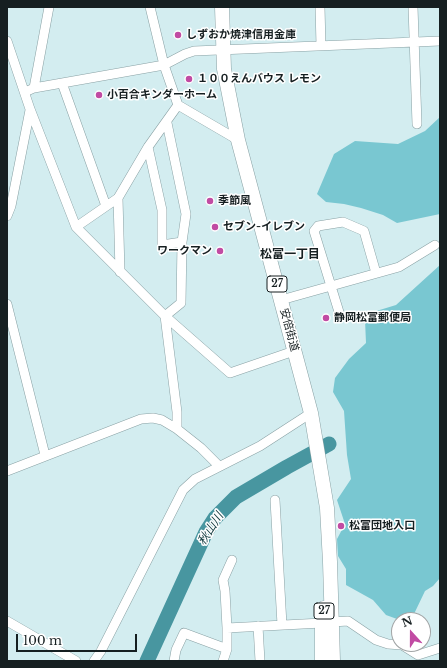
<!DOCTYPE html>
<meta charset="utf-8">
<style>
body{margin:0}
#map{position:relative;width:447px;height:668px;overflow:hidden;background:#d3edf0;font-family:"Libre Baskerville",serif}
canvas{display:block}
.frame{position:absolute;inset:0;border:8px solid #161f21;pointer-events:none}
.north{position:absolute;left:391px;top:612px;width:40px;height:40px;box-sizing:border-box;background:#fff;border:1px solid #a2a5a6;border-radius:50%;rotate:339deg;font-size:11px;font-weight:700;line-height:16px;text-align:center;color:#161f21}
.north::after{content:'';display:block;margin:auto;width:14px;height:18px;background:#c14ba3;clip-path:polygon(50% 0,100% 100%,50% 72%,0 100%)}
.scale{position:absolute;left:16px;top:634px;width:121px;height:18px;box-sizing:border-box;border:2px solid #161f21;border-top:0;padding-left:5px;font-size:12px;line-height:14px;white-space:nowrap;color:#161f21;-webkit-text-stroke:3px #fff;paint-order:stroke}
</style>
<div id="map">
<canvas width="447" height="668"></canvas>
<div class="frame"></div>
<div class="north">N</div>
<div class="scale">100 m</div>
</div>
<script>
const context = document.querySelector('canvas').getContext('2d');
context.lineJoin = 'round';
function paint(path, color) { context.fillStyle = color; context.fill(path, 'evenodd'); }
const poly = rows => new Path2D(rows.map(r => 'M' + r).join(''));
function strokePath(path, color, width, dash) { context.strokeStyle = color; context.lineWidth = width; context.lineCap = dash ? 'butt' : 'round'; context.setLineDash(dash || []); context.stroke(path); }
function drawText(font, color, halo, rows, align = 'center') {
  context.font = font + ' "Libre Baskerville","Noto Sans JP",serif'; context.lineWidth = 3; context.setLineDash([]); context.textBaseline = 'middle'; context.strokeStyle = halo; context.fillStyle = color; for (const [text, x, y, turn = 0] of rows) {
    context.save(); context.translate(x, y); context.rotate((+turn || 0) * Math.PI / 180); context.textAlign = isNaN(turn) ? turn : align; if (halo) context.strokeText(text, 0, 0); context.fillText(text, 0, 0); context.restore();
  }
}
paint(poly([
 [440,117,440,214,397,223,383,215,361,208,344,204,326,202,317,194,334,154,355,141,398,144,425,131],
 [440,265,440,578,433,586,425,591,414,614,397,619,386,615,373,600,346,585,346,569,338,556,337,539,345,524,337,500,351,479,347,455,344,411,333,392,335,378,349,359,366,343,365,320,373,312,396,305]
]), '#79c7d1');
strokePath(poly([
 [147,661,206,532,215,518,236,497,287,467,329,444]
]), '#4896a0', 15);
const street = poly([
 [150,7,164,65,178,105,238,140],
 [320,7,321,46],
 [413,7,417,124],
 [7,41,30,109,76,227,165,316,230,373,294,351],
 [62,83,106,206],
 [34,88,49,7],
 [25,92,34,88,164,65,185,54,194,51,440,41],
 [148,147,162,210,162,245,182,242],
 [118,198,120,272],
 [7,216,11,206,30,110],
 [76,227,118,198,148,147,178,105],
 [281,300,399,267,435,245],
 [7,304,45,455],
 [339,312,314,231,318,226,343,222,364,231,376,273],
 [165,316,181,303,182,242,186,214,167,123],
 [165,316,177,412,177,429],
 [7,471,141,419,153,418,162,420,177,429,201,448,219,466],
 [275,500,282,625],
 [7,621,76,661],
 [332,622,348,621,376,640,388,644,402,645,418,655,440,648],
 [258,626,260,661],
 [227,628,322,623],
 [94,661,101,651,183,490,195,479,260,446,311,413],
 [174,661,176,650,184,633,227,649],
 [223,661,227,649,227,628,225,591,223,580,232,560]
]);
const primary = poly([
 [222,7,224,69,238,140,311,413,327,508,330,562,333,661],
 [322,661,322,623,324,608]
]);
strokePath(street, '#89a1a4', 10);
strokePath(primary, '#89a1a4', 15);
strokePath(street, '#fff', 9);
strokePath(primary, '#fff', 14);
for (const [x, y, r, color] of [
 [178,35,4,"#c14ba3"],
 [189,79,4,"#c14ba3"],
 [99,95,4,"#c14ba3"],
 [210,201,4,"#c14ba3"],
 [215,227,4,"#c14ba3"],
 [220,251,4,"#c14ba3"],
 [326,318,4,"#c14ba3"],
 [341,526,4,"#c14ba3"]
]) { const dot = new Path2D(); dot.arc(x, y, r, 0, 2 * Math.PI); context.fillStyle = color; context.fill(dot); strokePath(dot, '#fff', 1.5); }
for (const [x, y, w] of [
 [277,284,20],
 [324,611,20]
]) { const box = new Path2D(); box.roundRect(x - w / 2, y - 8, w, 16, 3); context.fillStyle = '#fff'; context.fill(box); strokePath(box, '#161f21', 1); }
drawText('bold 10px', '#161f21', null, [
 ["27",277,284],
 ["27",324,611]
]);
drawText('bold 11px', '#161f21', '#fff', [
 ["しずおか焼津信用金庫",186,35],
 ["１００えんバウス レモン",197,79],
 ["小百合キンダーホーム",107,95],
 ["季節風",218,201],
 ["セブン-イレブン",223,227],
 ["ワークマン",212,251,"right"],
 ["静岡松富郵便局",334,318],
 ["松富団地入口",349,526]
], 'left');
drawText('11px', '#161f21', '#fff', [
 ["安倍街道",289,330,75]
]);
drawText('bold 12px', '#161f21', '#fff', [
 ["松富一丁目",290,255]
]);
drawText('italic 12px', '#153c40', '#fff', [
 ["秋山川",211,529,-57]
]);
</script>
